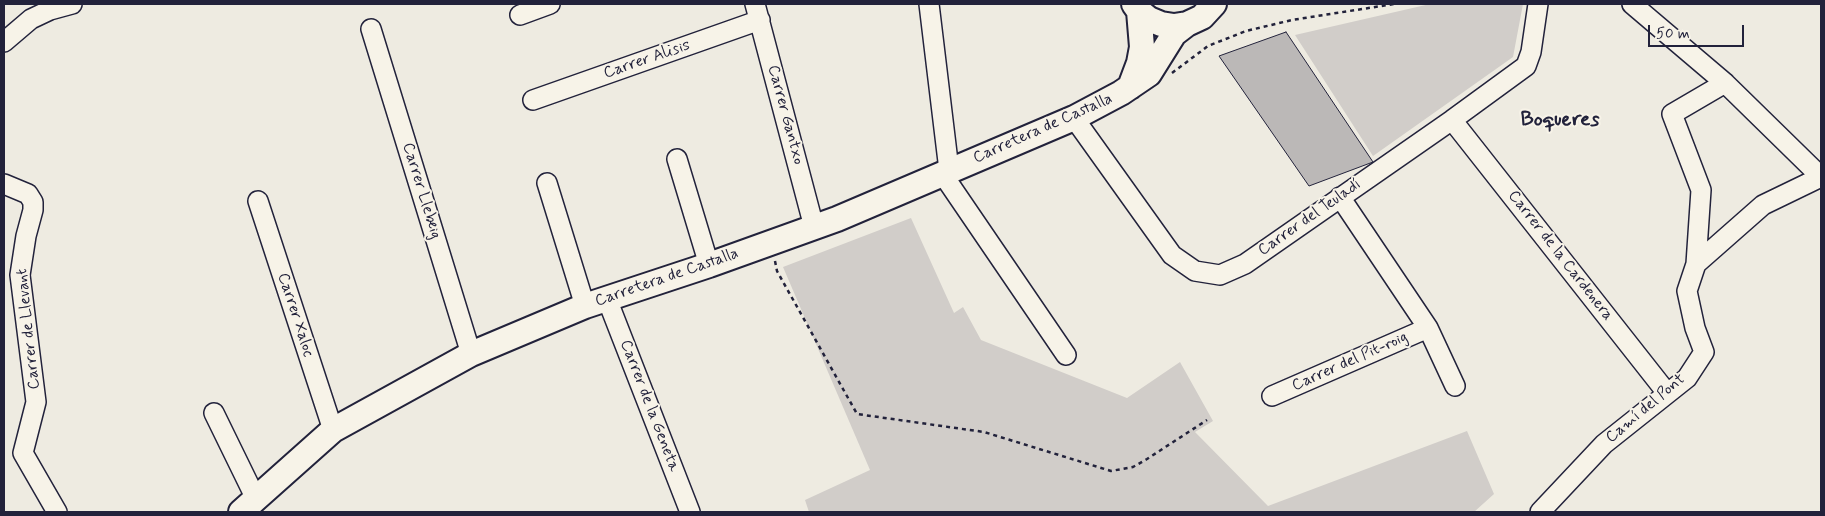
<!DOCTYPE html>
<meta charset="utf-8">
<style>
body{margin:0}
#map{position:relative;width:1825px;height:516px;overflow:hidden;background:#eeebe1;font-family:Mynerve,sans-serif}
canvas{display:block}
.frame{position:absolute;inset:0;border:5px solid #22223b;pointer-events:none}
.scale{position:absolute;left:1648px;top:25px;width:96px;height:22px;box-sizing:border-box;border:2px solid #22223b;border-top:0;padding-left:6px;font-size:15px;line-height:18px;white-space:nowrap;color:#22223b;-webkit-text-stroke:4px #f7f3e8;paint-order:stroke}
</style>
<div id="map">
<canvas width="1825" height="516"></canvas>
<div class="frame"></div>
<div class="scale">50 m</div>
</div>
<script>
const context = document.querySelector('canvas').getContext('2d');
context.lineJoin = 'round';
function paint(path, color) { context.fillStyle = color; context.fill(path, 'evenodd'); }
const poly = rows => new Path2D(rows.map(r => 'M' + r).join(''));
function strokePath(path, color, width, dash) { context.strokeStyle = color; context.lineWidth = width; context.lineCap = dash ? 'butt' : 'round'; context.setLineDash(dash || []); context.stroke(path); }
function drawText(font, color, halo, rows, align = 'center') {
  context.font = font + ' Mynerve,sans-serif'; context.lineWidth = 4; context.setLineDash([]); context.textBaseline = 'middle'; context.strokeStyle = halo; context.fillStyle = color; for (const [text, x, y, turn = 0] of rows) {
    context.save(); context.translate(x, y); context.rotate((+turn || 0) * Math.PI / 180); context.textAlign = isNaN(turn) ? turn : align; if (halo) context.strokeText(text, 0, 0); context.fillText(text, 0, 0); context.restore();
  }
}
paint(poly([
 [1430,4,1523,4,1513,57,1373,156,1295,35],
 [911,218,954,313,963,307,981,340,1127,398,1180,362,1213,421,1195,432,1268,506,1467,431,1494,494,1474,512,809,512,805,500,870,470,783,267]
]), '#d1cdc9');
const building = poly([
 [1286,32,1373,162,1309,186,1219,56,1286,32]
]);
paint(building, '#bbb8b7');
strokePath(building, '#22223b', 1);
const minor = poly([
 [755,4,814,227],
 [929,4,949,170,948,182,1066,355],
 [1632,4,1725,83,1821,177],
 [520,15,550,4],
 [371,29,471,354],
 [4,42,31,19,50,10,72,4],
 [533,100,760,20],
 [1074,118,1172,255,1195,271,1220,275,1245,264,1452,120,1526,66,1531,52,1538,4],
 [1452,120,1667,393],
 [677,159,709,265],
 [547,183,585,306],
 [4,184,28,194,33,202,33,210,26,236,20,275,36,402,23,453,57,512],
 [1340,197,1428,328,1455,386],
 [258,201,333,430],
 [1696,264,1701,190,1672,114,1725,83],
 [607,299,690,512],
 [1272,396,1428,328],
 [214,413,256,499],
 [1540,512,1604,444,1687,378,1704,352,1695,328,1687,291,1696,264,1763,205,1821,177]
]);
const major = poly([
 [1134,4,1139,11,1149,19,1161,24,1174,26,1187,24,1202,17,1214,4],
 [1130,87,1139,63,1142,47,1139,11],
 [241,512,333,430,471,354,585,306,709,265,837,219,1074,118,1121,93,1149,74,1174,34,1187,24]
]);
strokePath(minor, '#22223b', 22);
strokePath(major, '#22223b', 28);
strokePath(poly([
 [1172,73,1208,46,1246,31,1292,20,1394,4],
 [775,261,777,271,857,414,984,432,1111,471,1133,467,1147,459,1207,420]
]), '#22223b', 2.5, [4, 4]);
strokePath(minor, '#f7f3e8', 19);
strokePath(major, '#f7f3e8', 24);
drawText('16px', '#22223b', '#f7f3e8', [
 ["Carrer Alisis",647,60,-19],
 ["Carrer Gantxo",785,115,75],
 ["Carretera de Castalla",1043,129,-24],
 ["Carrer Llebeig",421,191,73],
 ["Carrer del Teuladí",1310,218,-35],
 ["Carrer de la Cardenera",1560,256,52],
 ["Carretera de Castalla",667,278,-19],
 ["Carrer Xaloc",295,315,72],
 ["Carrer de Llevant",29,329,-96],
 ["Carrer del Pit-roig",1350,362,-24],
 ["Carrer de la Geneta",649,406,69],
 ["Camí del Pont",1646,409,-40]
]);
drawText('bold 21px', '#22223b', '#f7f3e8', [
 ["Boqueres",1560,121]
]);
</script>
